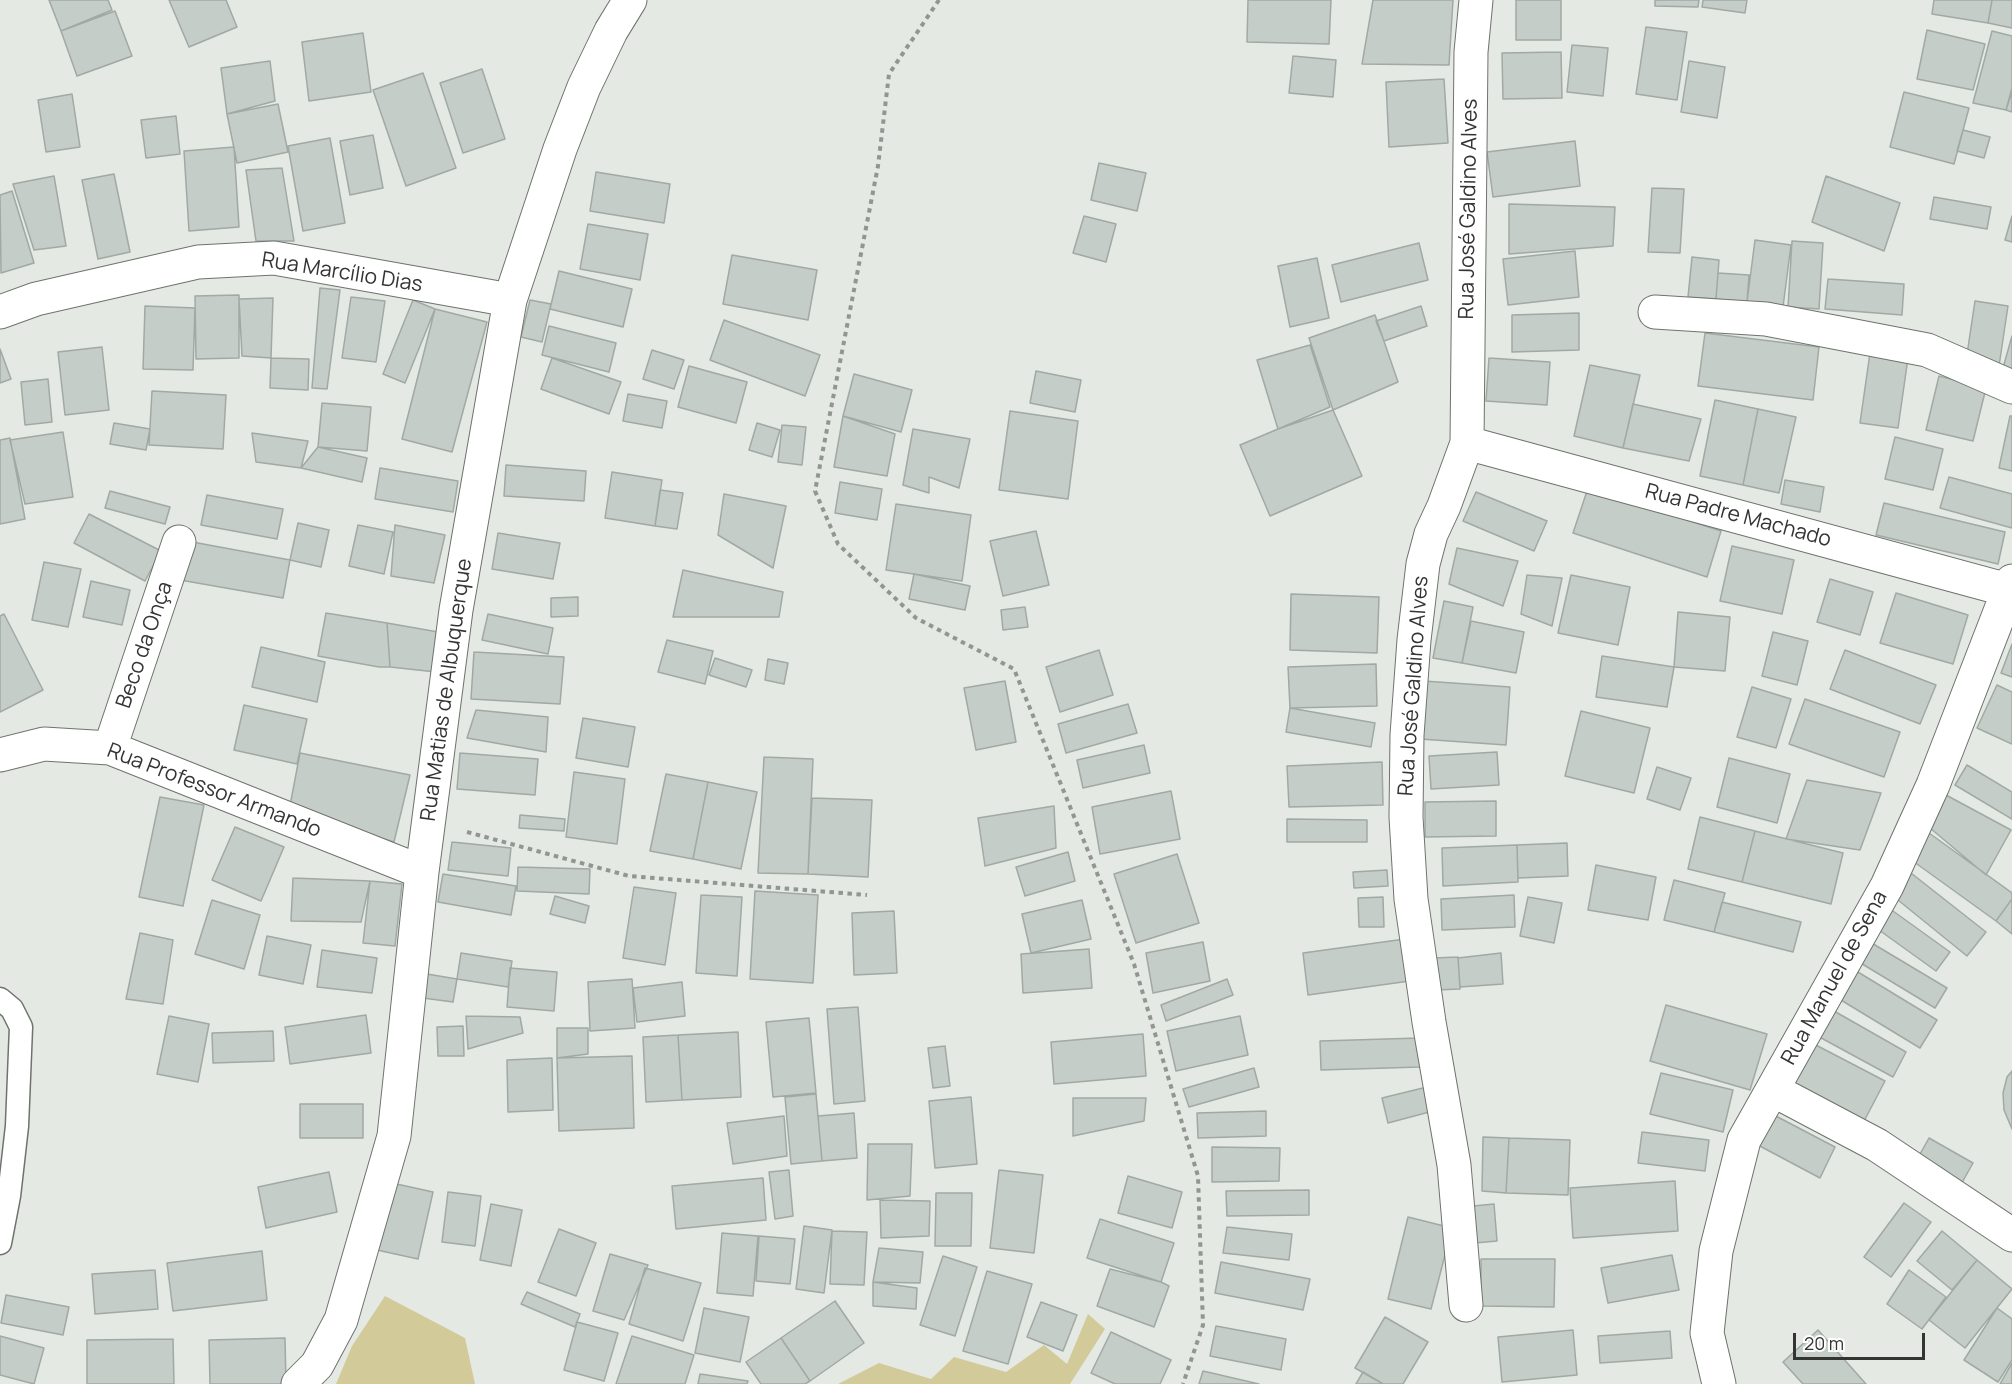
<!DOCTYPE html>
<meta charset="utf-8">
<style>
body{margin:0}
#map{position:relative;width:2012px;height:1384px;overflow:hidden;background:#e4e9e3;font-family:Manrope,sans-serif}
canvas{display:block}
.scale{position:absolute;left:1793px;top:1333px;width:132px;height:27px;box-sizing:border-box;border:3px solid #333533;border-top:0;padding-left:8px;font-size:18px;line-height:21px;white-space:nowrap;color:#333533;-webkit-text-stroke:4px #fff;paint-order:stroke}
</style>
<div id="map">
<canvas width="2012" height="1384"></canvas>
<div class="scale">20 m</div>
</div>
<script>
const context = document.querySelector('canvas').getContext('2d');
context.lineJoin = 'round';
function paint(path, color) { context.fillStyle = color; context.fill(path, 'evenodd'); }
const poly = rows => new Path2D(rows.map(r => 'M' + r).join(''));
function strokePath(path, color, width, dash) { context.strokeStyle = color; context.lineWidth = width; context.lineCap = dash ? 'butt' : 'round'; context.setLineDash(dash || []); context.stroke(path); }
function drawText(font, color, halo, rows, align = 'center') {
  context.font = font + ' Manrope,sans-serif'; context.lineWidth = 5; context.setLineDash([]); context.textBaseline = 'middle'; context.strokeStyle = halo; context.fillStyle = color; for (const [text, x, y, turn = 0] of rows) {
    context.save(); context.translate(x, y); context.rotate((+turn || 0) * Math.PI / 180); context.textAlign = isNaN(turn) ? turn : align; if (halo) context.strokeText(text, 0, 0); context.fillText(text, 0, 0); context.restore();
  }
}
paint(poly([
 [385,1296,465,1338,475,1384,336,1384,352,1346],
 [1088,1314,1105,1329,1070,1384,838,1384,879,1363,931,1379,954,1357,1006,1372,1044,1345,1067,1364]
]), '#d3ca9a');
const building = poly([
 [49,0,108,0,112,10,61,31,49,0],
 [169,0,226,0,237,27,189,47,169,0],
 [1248,0,1331,0,1329,44,1247,42,1248,0],
 [1373,0,1453,0,1449,65,1362,64,1373,0],
 [1516,0,1561,0,1561,40,1516,40,1516,0],
 [1655,0,1699,0,1698,7,1655,6,1655,0],
 [1703,0,1747,0,1745,13,1702,7,1703,0],
 [1934,0,1992,0,1988,23,1932,14,1934,0],
 [1992,0,2012,0,2012,28,1988,23,1992,0],
 [115,11,132,56,77,76,61,31,115,11],
 [1646,27,1687,32,1677,100,1636,94,1646,27],
 [1927,30,1985,44,1973,90,1917,79,1927,30],
 [1992,31,2012,36,2012,88,2006,110,1973,103,1992,31],
 [363,33,371,92,309,101,302,42,363,33],
 [1572,45,1608,48,1603,96,1567,92,1572,45],
 [1561,52,1562,98,1503,99,1502,53,1561,52],
 [1293,56,1336,60,1333,97,1289,93,1293,56],
 [270,61,275,101,227,114,221,68,270,61],
 [1689,61,1725,67,1717,118,1681,112,1689,61],
 [482,69,505,139,463,153,440,83,482,69],
 [423,73,456,168,406,186,373,90,423,73],
 [1444,79,1448,143,1389,147,1386,82,1444,79],
 [1904,92,1969,108,1954,164,1890,147,1904,92],
 [2012,92,2012,112,2006,110,2012,92],
 [72,94,80,147,46,152,38,100,72,94],
 [278,104,288,152,237,163,227,114,278,104],
 [176,116,180,154,146,158,141,120,176,116],
 [1963,130,1990,137,1984,158,1957,151,1963,130],
 [373,135,383,188,350,195,340,141,373,135],
 [330,138,345,223,303,231,288,146,330,138],
 [1575,141,1580,186,1493,197,1487,152,1575,141],
 [234,147,239,227,189,231,184,151,234,147],
 [1099,163,1146,173,1137,211,1091,200,1099,163],
 [282,168,294,241,256,241,246,170,282,168],
 [596,172,670,184,664,223,590,211,596,172],
 [114,174,130,252,98,259,82,180,114,174],
 [54,176,66,246,34,250,13,184,54,176],
 [1826,176,1900,203,1884,251,1812,222,1826,176],
 [1652,188,1684,189,1680,253,1648,252,1652,188],
 [12,191,34,263,1,273,0,195,12,191],
 [1934,197,1991,207,1987,229,1930,219,1934,197],
 [1509,204,1615,207,1613,246,1509,254,1509,204],
 [1084,216,1116,224,1106,262,1073,253,1084,216],
 [2012,216,2012,242,2005,240,2012,216],
 [588,224,648,234,640,280,580,269,588,224],
 [1755,240,1791,245,1783,307,1747,302,1755,240],
 [1792,241,1823,243,1819,309,1788,307,1792,241],
 [1419,243,1428,280,1341,302,1332,265,1419,243],
 [1575,251,1579,297,1508,305,1503,259,1575,251],
 [732,255,817,270,808,320,723,304,732,255],
 [1692,257,1719,260,1716,299,1688,297,1692,257],
 [1317,258,1329,318,1290,327,1278,266,1317,258],
 [559,271,632,289,623,327,550,309,559,271],
 [1718,273,1749,275,1747,302,1716,299,1718,273],
 [1828,279,1904,284,1902,315,1825,309,1828,279],
 [320,288,340,290,327,389,312,388,320,288],
 [239,295,239,358,196,359,195,296,239,295],
 [351,297,385,301,376,362,342,358,351,297],
 [273,298,271,358,242,356,239,299,273,298],
 [413,300,435,309,405,383,383,374,413,300],
 [530,300,551,304,542,342,521,337,530,300],
 [1975,301,2008,306,1999,366,1966,361,1975,301],
 [145,306,195,308,193,370,143,369,145,306],
 [1421,306,1427,326,1384,341,1376,321,1421,306],
 [435,309,487,322,452,452,402,439,435,309],
 [1579,313,1579,350,1512,352,1512,315,1579,313],
 [1375,315,1398,382,1333,410,1309,338,1375,315],
 [724,320,820,355,805,396,710,360,724,320],
 [549,326,616,343,609,372,542,355,549,326],
 [1705,333,1819,347,1813,400,1698,386,1705,333],
 [2012,336,2012,371,2003,368,2012,336],
 [1310,345,1330,407,1278,429,1257,360,1310,345],
 [102,347,109,410,65,415,58,352,102,347],
 [0,349,11,379,0,383,0,349],
 [652,350,684,360,674,389,643,379,652,350],
 [1870,353,1908,358,1898,428,1860,423,1870,353],
 [271,358,309,359,308,390,270,388,271,358],
 [552,358,621,382,609,414,541,389,552,358],
 [1489,358,1550,362,1547,405,1486,401,1489,358],
 [1590,365,1640,375,1623,448,1574,436,1590,365],
 [689,366,747,382,736,423,678,407,689,366],
 [1036,371,1081,380,1075,412,1030,403,1036,371],
 [854,374,912,390,901,432,843,416,854,374],
 [1939,376,1986,388,1973,441,1926,430,1939,376],
 [48,379,52,422,25,425,21,382,48,379],
 [152,391,226,395,223,449,149,445,152,391],
 [628,394,667,401,662,428,623,421,628,394],
 [1715,400,1758,409,1743,485,1700,476,1715,400],
 [322,403,371,407,367,451,318,447,322,403],
 [1633,404,1701,419,1689,461,1623,448,1633,404],
 [1758,409,1796,417,1779,493,1743,485,1758,409],
 [1333,410,1362,476,1270,516,1240,445,1278,429,1333,410],
 [1010,411,1078,421,1068,499,999,490,1010,411],
 [843,416,895,434,887,476,834,467,843,416],
 [2010,416,2012,416,2012,471,1999,468,2010,416],
 [114,423,150,429,146,450,110,444,114,423],
 [757,423,780,430,772,457,749,450,757,423],
 [782,425,806,427,802,465,778,462,782,425],
 [913,429,970,439,959,488,929,477,929,493,903,485,913,429],
 [63,432,73,497,25,504,10,440,63,432],
 [252,433,308,441,301,468,256,462,252,433],
 [1895,437,1943,449,1933,490,1885,479,1895,437],
 [10,438,25,519,0,524,0,440,10,438],
 [318,447,367,458,362,482,301,468,318,447],
 [506,465,586,471,584,501,504,496,506,465],
 [380,468,458,481,453,512,375,499,380,468],
 [612,472,662,480,655,526,605,518,612,472],
 [1949,477,2012,494,2012,528,1940,508,1949,477],
 [1785,480,1824,487,1820,512,1781,504,1785,480],
 [840,482,882,489,877,520,835,513,840,482],
 [1588,488,1721,531,1707,577,1573,533,1588,488],
 [660,490,683,493,677,529,655,526,660,490],
 [110,491,170,507,165,524,105,508,110,491],
 [1476,492,1547,521,1534,551,1463,521,1476,492],
 [724,494,786,506,773,568,718,535,724,494],
 [207,495,283,509,277,539,201,525,207,495],
 [1884,503,2005,532,1998,564,1876,535,1884,503],
 [896,504,971,515,962,581,886,570,896,504],
 [89,514,161,551,145,581,74,543,89,514],
 [298,523,329,530,321,567,290,560,298,523],
 [358,525,393,532,384,574,349,566,358,525],
 [395,525,445,535,434,583,391,576,395,525],
 [1036,531,1049,585,1003,596,990,541,1036,531],
 [498,533,560,543,553,579,492,569,498,533],
 [187,541,290,560,283,598,180,580,187,541],
 [1732,546,1794,560,1782,614,1720,601,1732,546],
 [1457,548,1518,561,1503,606,1449,584,1457,548],
 [44,562,81,569,68,627,32,620,44,562],
 [683,570,783,592,779,617,673,617,683,570],
 [914,574,970,586,965,610,909,599,914,574],
 [1527,575,1562,578,1552,626,1521,614,1527,575],
 [1571,575,1630,587,1618,645,1558,633,1571,575],
 [1830,579,1873,592,1860,635,1817,622,1830,579],
 [91,581,130,590,122,625,83,617,91,581],
 [1896,593,1968,615,1953,664,1880,643,1896,593],
 [1291,594,1379,597,1377,653,1290,650,1291,594],
 [578,597,578,616,551,617,551,598,578,597],
 [1444,601,1473,607,1462,663,1433,658,1444,601],
 [1025,607,1028,627,1003,630,1001,610,1025,607],
 [1678,612,1730,617,1725,671,1674,667,1678,612],
 [326,613,387,623,390,667,379,667,318,656,326,613],
 [4,614,43,690,0,712,0,616,4,614],
 [488,614,553,628,548,654,482,640,488,614],
 [1471,621,1524,632,1516,673,1462,663,1471,621],
 [387,623,444,633,436,672,390,667,387,623],
 [1773,632,1808,641,1797,685,1762,676,1773,632],
 [667,640,713,651,705,684,658,672,667,640],
 [2012,644,2012,677,2001,673,2012,644],
 [261,647,325,662,317,702,252,687,261,647],
 [1099,650,1113,695,1060,712,1046,667,1099,650],
 [1845,650,1936,685,1920,724,1830,689,1845,650],
 [474,652,564,657,560,704,471,699,474,652],
 [1602,656,1674,667,1667,707,1596,697,1602,656],
 [715,658,752,670,746,687,709,675,715,658],
 [768,659,788,663,784,684,765,680,768,659],
 [1376,664,1377,706,1290,708,1288,667,1376,664],
 [1005,681,1016,742,976,750,964,688,1005,681],
 [1424,681,1510,687,1506,745,1420,739,1424,681],
 [1997,685,2012,692,2012,744,1977,728,1997,685],
 [1752,687,1791,699,1776,748,1737,737,1752,687],
 [1805,699,1900,732,1884,777,1789,744,1805,699],
 [1128,704,1137,733,1066,753,1058,724,1128,704],
 [244,705,307,719,297,764,234,750,244,705],
 [1290,708,1375,723,1371,747,1286,732,1290,708],
 [476,710,548,717,546,752,467,738,476,710],
 [1581,711,1650,728,1634,793,1565,776,1581,711],
 [583,718,635,727,628,767,576,758,583,718],
 [1144,745,1150,773,1083,788,1077,760,1144,745],
 [1497,752,1499,785,1431,789,1429,756,1497,752],
 [300,753,410,775,394,842,289,811,300,753],
 [460,753,538,759,535,795,457,789,460,753],
 [764,757,813,759,808,874,758,873,764,757],
 [1729,758,1790,774,1777,823,1717,807,1729,758],
 [1382,762,1383,805,1289,807,1287,766,1382,762],
 [1967,765,2012,792,2012,819,1955,785,1967,765],
 [1657,767,1691,778,1680,810,1647,799,1657,767],
 [574,772,625,779,617,844,566,837,574,772],
 [666,774,708,782,693,859,650,851,666,774],
 [1807,780,1881,793,1860,850,1786,839,1807,780],
 [708,782,757,792,741,869,693,859,708,782],
 [1171,791,1180,839,1100,854,1092,807,1171,791],
 [1946,795,2011,830,1986,875,1930,828,1946,795],
 [160,797,204,805,183,906,139,897,160,797],
 [812,798,872,800,868,877,808,874,812,798],
 [1496,801,1496,836,1425,837,1425,802,1496,801],
 [1054,806,1056,848,985,866,978,818,1054,806],
 [520,815,565,819,564,831,519,828,520,815],
 [1700,817,1755,831,1742,882,1688,869,1700,817],
 [1287,819,1367,820,1367,842,1287,842,1287,819],
 [235,827,284,847,261,901,212,880,235,827],
 [1755,831,1843,853,1831,904,1742,882,1755,831],
 [1929,833,2012,893,2012,899,1996,921,1910,859,1929,833],
 [452,842,511,848,508,876,448,870,452,842],
 [1567,843,1568,876,1518,878,1517,845,1567,843],
 [1517,845,1518,882,1443,886,1442,848,1517,845],
 [1068,852,1075,881,1025,896,1016,867,1068,852],
 [1177,854,1199,923,1136,943,1114,874,1177,854],
 [1596,865,1656,877,1648,920,1588,910,1596,865],
 [518,867,590,869,589,894,517,891,518,867],
 [1387,870,1388,886,1354,888,1353,872,1387,870],
 [1911,873,1986,932,1967,956,1893,896,1911,873],
 [443,874,516,886,511,915,438,902,443,874],
 [293,878,370,881,361,922,291,921,293,878],
 [1674,880,1725,893,1714,932,1664,920,1674,880],
 [370,881,402,884,395,946,363,943,370,881],
 [634,887,676,893,665,965,623,958,634,887],
 [755,891,818,895,813,983,750,979,755,891],
 [701,895,742,897,737,976,696,973,701,895],
 [1514,895,1515,927,1442,930,1441,899,1514,895],
 [555,896,589,906,585,923,550,914,555,896],
 [1383,897,1384,927,1359,927,1358,898,1383,897],
 [1528,897,1562,903,1554,943,1520,936,1528,897],
 [2012,899,2012,934,1996,921,2012,899],
 [212,900,260,915,244,969,195,954,212,900],
 [1082,900,1091,939,1031,953,1022,914,1082,900],
 [1722,902,1801,922,1793,952,1714,932,1722,902],
 [1886,906,1950,952,1936,971,1872,925,1886,906],
 [894,911,897,973,854,975,852,913,894,911],
 [140,933,173,940,163,1004,126,999,140,933],
 [267,936,311,945,303,984,259,975,267,936],
 [1405,939,1410,981,1308,995,1303,953,1405,939],
 [1865,939,1947,988,1935,1008,1854,959,1865,939],
 [1203,942,1210,981,1153,993,1146,953,1203,942],
 [1089,949,1092,988,1023,993,1021,954,1089,949],
 [322,950,377,958,372,993,317,987,322,950],
 [461,953,512,961,508,987,457,979,461,953],
 [1501,953,1503,984,1460,987,1458,958,1501,953],
 [1458,957,1460,989,1436,990,1434,958,1458,957],
 [1848,966,1937,1020,1920,1048,1831,994,1848,966],
 [510,968,557,972,554,1011,507,1007,510,968],
 [427,974,457,979,453,1002,423,998,427,974],
 [632,979,635,1028,590,1031,588,982,632,979],
 [1227,979,1233,995,1166,1021,1161,1005,1227,979],
 [682,982,685,1016,637,1022,633,988,682,982],
 [1666,1005,1767,1034,1750,1090,1650,1061,1666,1005],
 [858,1007,865,1101,834,1104,827,1009,858,1007],
 [1827,1007,1906,1052,1893,1077,1812,1033,1827,1007],
 [366,1015,371,1053,290,1064,285,1027,366,1015],
 [169,1016,209,1024,198,1082,157,1074,169,1016],
 [466,1016,520,1017,523,1033,468,1049,466,1016],
 [1240,1016,1248,1055,1176,1071,1167,1031,1240,1016],
 [809,1018,816,1093,773,1097,766,1022,809,1018],
 [463,1026,464,1056,438,1056,437,1027,463,1026],
 [557,1028,588,1028,588,1054,557,1058,557,1028],
 [273,1031,274,1061,213,1063,212,1033,273,1031],
 [738,1032,741,1097,682,1100,678,1035,738,1032],
 [1143,1034,1146,1076,1054,1084,1051,1042,1143,1034],
 [678,1035,682,1100,646,1102,643,1037,678,1035],
 [1419,1038,1420,1067,1321,1070,1320,1041,1419,1038],
 [1812,1043,1885,1081,1861,1127,1788,1088,1812,1043],
 [945,1046,950,1086,933,1088,928,1048,945,1046],
 [632,1056,634,1128,559,1131,557,1058,632,1056],
 [552,1058,553,1110,508,1112,507,1060,552,1058],
 [1254,1068,1259,1087,1189,1107,1183,1089,1254,1068],
 [2012,1071,2012,1129,2004,1110,2003,1093,2007,1077,2012,1071],
 [1661,1073,1733,1090,1723,1132,1650,1114,1661,1073],
 [1427,1087,1433,1111,1388,1123,1382,1098,1427,1087],
 [816,1094,822,1161,791,1164,785,1097,816,1094],
 [971,1097,977,1164,935,1168,929,1101,971,1097],
 [1073,1098,1146,1098,1144,1121,1073,1136,1073,1098],
 [300,1104,363,1104,363,1138,300,1138,300,1104],
 [1266,1111,1266,1136,1198,1138,1197,1113,1266,1111],
 [854,1113,857,1158,822,1161,818,1116,854,1113],
 [1772,1114,1835,1147,1820,1178,1756,1144,1772,1114],
 [784,1116,787,1156,733,1164,727,1123,784,1116],
 [1642,1132,1709,1140,1705,1171,1638,1163,1642,1132],
 [1483,1137,1509,1138,1506,1193,1482,1191,1483,1137],
 [1509,1138,1570,1140,1568,1195,1506,1193,1509,1138],
 [1929,1138,1973,1163,1959,1188,1915,1163,1929,1138],
 [868,1144,912,1144,910,1196,867,1200,868,1144],
 [1212,1147,1280,1148,1279,1181,1212,1182,1212,1147],
 [789,1170,793,1216,775,1219,769,1172,789,1170],
 [999,1170,1043,1175,1034,1253,990,1248,999,1170],
 [329,1172,337,1212,266,1228,258,1187,329,1172],
 [1128,1176,1182,1192,1172,1228,1118,1213,1128,1176],
 [763,1178,766,1220,676,1229,672,1186,763,1178],
 [1675,1181,1678,1231,1573,1238,1570,1188,1675,1181],
 [392,1183,433,1192,418,1259,377,1250,392,1183],
 [1309,1190,1309,1215,1227,1216,1226,1191,1309,1190],
 [448,1192,481,1196,475,1246,442,1242,448,1192],
 [936,1193,972,1193,971,1246,935,1246,936,1193],
 [880,1200,930,1201,929,1236,881,1238,880,1200],
 [1904,1203,1931,1222,1891,1277,1864,1257,1904,1203],
 [491,1204,522,1210,511,1266,480,1260,491,1204],
 [1494,1204,1497,1241,1475,1243,1473,1206,1494,1204],
 [1408,1217,1452,1228,1431,1309,1388,1299,1408,1217],
 [1100,1219,1174,1243,1161,1282,1087,1258,1100,1219],
 [804,1226,832,1230,824,1293,796,1289,804,1226],
 [1227,1227,1292,1234,1289,1260,1223,1253,1227,1227],
 [559,1229,596,1243,576,1296,538,1282,559,1229],
 [832,1231,867,1232,864,1285,830,1284,832,1231],
 [1942,1231,1977,1260,1952,1290,1917,1261,1942,1231],
 [722,1233,758,1236,753,1296,717,1293,722,1233],
 [759,1236,795,1239,790,1284,756,1281,759,1236],
 [879,1248,923,1252,920,1283,873,1282,879,1248],
 [262,1251,267,1300,173,1311,167,1263,262,1251],
 [610,1254,648,1265,624,1320,593,1311,610,1254],
 [1672,1255,1679,1290,1608,1303,1601,1268,1672,1255],
 [943,1256,977,1267,955,1336,920,1325,943,1256],
 [1481,1259,1555,1259,1554,1307,1481,1306,1481,1259],
 [1977,1260,2012,1289,1965,1348,1929,1320,1977,1260],
 [1221,1262,1310,1279,1303,1310,1215,1293,1221,1262],
 [645,1268,701,1283,683,1341,629,1324,645,1268],
 [1110,1269,1161,1282,1169,1286,1154,1327,1097,1306,1110,1269],
 [155,1270,158,1309,95,1314,92,1274,155,1270],
 [1909,1270,1946,1297,1922,1329,1887,1304,1909,1270],
 [987,1271,1032,1284,1008,1364,963,1351,987,1271],
 [873,1282,917,1288,916,1309,873,1306,873,1282],
 [527,1292,580,1314,575,1327,521,1304,527,1292],
 [6,1295,69,1307,63,1335,1,1323,6,1295],
 [835,1301,864,1343,810,1381,781,1338,835,1301],
 [1041,1302,1077,1315,1063,1351,1027,1337,1041,1302],
 [704,1308,749,1317,740,1362,695,1353,704,1308],
 [1997,1308,2012,1319,2012,1360,1998,1382,1964,1360,1997,1308],
 [1385,1317,1428,1342,1403,1384,1383,1384,1355,1368,1385,1317],
 [577,1322,618,1333,604,1381,564,1370,577,1322],
 [1216,1326,1286,1339,1281,1370,1210,1356,1216,1326],
 [1573,1330,1577,1375,1502,1382,1498,1337,1573,1330],
 [1818,1330,1866,1384,1803,1384,1783,1362,1818,1330],
 [1670,1331,1672,1358,1600,1363,1598,1336,1670,1331],
 [1111,1332,1171,1360,1160,1384,1115,1384,1091,1373,1111,1332],
 [0,1336,44,1348,34,1384,0,1375,0,1336],
 [632,1336,694,1355,685,1384,616,1384,632,1336],
 [285,1338,286,1384,210,1384,209,1340,285,1338],
 [781,1338,810,1381,805,1384,761,1384,746,1362,781,1338],
 [173,1339,174,1384,87,1384,87,1340,173,1339],
 [2012,1363,2012,1384,2000,1384,2012,1363],
 [1203,1371,1259,1384,1199,1384,1203,1371],
 [1363,1372,1383,1384,1356,1384,1363,1372],
 [700,1374,748,1381,747,1384,698,1384,700,1374]
]);
paint(building, '#c4cdc8');
strokePath(building, '#a1a9a4', 1.5);
const service = poly([
 [0,999,12,1009,21,1027,17,1126,9,1196,0,1243]
]);
const minor = poly([
 [0,312,36,299,198,262,274,258,510,300],
 [1655,312,1766,319,1927,350,2012,387],
 [1467,443,2008,590],
 [110,748,179,542],
 [0,755,44,744,110,748,422,872],
 [1773,1090,1877,1145,2012,1235],
 [1466,1305,1454,1165,1429,1022,1411,899,1406,817,1407,735,1414,640,1423,564,1431,534,1444,506,1467,443,1471,52,1476,0],
 [298,1384,317,1365,341,1320,394,1136,422,872,456,610,510,300,560,149,584,87,611,31,630,0],
 [1719,1384,1707,1333,1716,1251,1744,1140,1887,886,1933,785,2012,581]
]);
strokePath(service, '#6e736d', 25);
strokePath(minor, '#6e736d', 35);
strokePath(poly([
 [939,0,889,74,878,166,815,491,838,544,916,618,1014,669,1134,964,1198,1176,1203,1325,1183,1384],
 [467,832,629,876,867,895]
]), '#929591', 4, [4.5, 4.5]);
strokePath(service, '#fff', 22);
strokePath(minor, '#fff', 33);
drawText('21px', '#333533', '#fff', [
 ["Rua José Galdino Alves",1469,209,-89],
 ["Rua Marcílio Dias",342,273,9],
 ["Rua Padre Machado",1738,516,15],
 ["Beco da Onça",145,645,-71],
 ["Rua José Galdino Alves",1414,686,-86],
 ["Rua Matias de Albuquerque",447,690,-82],
 ["Rua Professor Armando",214,791,21],
 ["Rua Manuel de Sena",1835,978,-61]
]);
</script>
